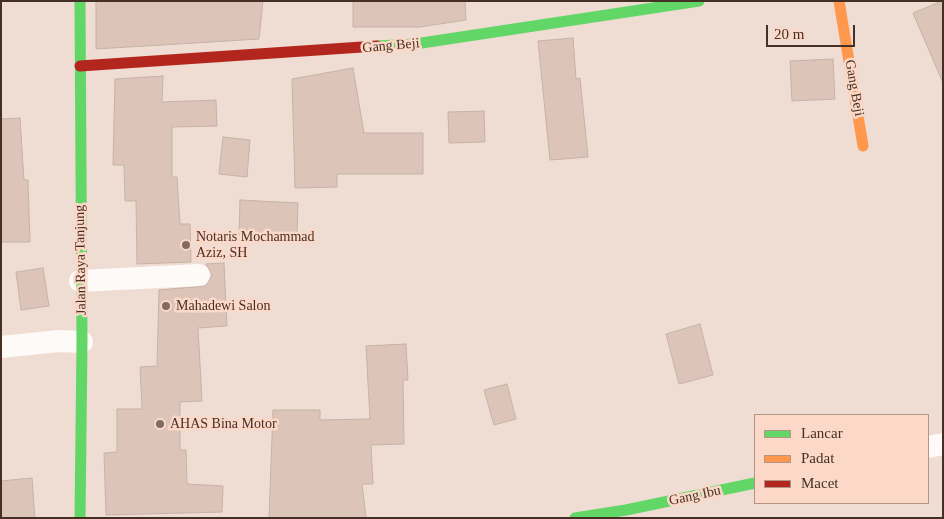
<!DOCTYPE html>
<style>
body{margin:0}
#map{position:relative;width:944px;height:519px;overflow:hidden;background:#efdcd3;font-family:"Times New Roman",serif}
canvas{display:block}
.frame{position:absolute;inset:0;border:2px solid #463025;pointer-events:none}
.legend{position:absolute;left:754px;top:414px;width:175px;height:90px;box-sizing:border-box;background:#fbd8c7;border:1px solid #b39586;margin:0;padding:6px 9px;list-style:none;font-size:15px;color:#463025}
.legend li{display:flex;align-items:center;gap:10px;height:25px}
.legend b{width:25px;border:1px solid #b39586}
.scale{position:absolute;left:766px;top:25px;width:89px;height:22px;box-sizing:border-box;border:2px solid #463025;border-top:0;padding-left:6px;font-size:15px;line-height:18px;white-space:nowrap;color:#463025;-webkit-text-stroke:4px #fbd8c7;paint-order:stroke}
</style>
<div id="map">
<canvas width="944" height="519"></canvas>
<div class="frame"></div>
<ul class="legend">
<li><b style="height:6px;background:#63d668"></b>Lancar</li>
<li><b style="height:6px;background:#ff974d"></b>Padat</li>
<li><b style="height:6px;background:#b3261e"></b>Macet</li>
</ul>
<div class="scale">20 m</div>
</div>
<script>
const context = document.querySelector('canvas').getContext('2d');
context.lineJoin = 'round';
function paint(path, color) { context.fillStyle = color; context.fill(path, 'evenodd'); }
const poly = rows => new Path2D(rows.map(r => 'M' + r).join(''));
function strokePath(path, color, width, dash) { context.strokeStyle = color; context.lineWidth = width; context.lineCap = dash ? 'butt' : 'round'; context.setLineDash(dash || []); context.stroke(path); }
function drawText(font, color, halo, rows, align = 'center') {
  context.font = font + ' "Times New Roman",serif'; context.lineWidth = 5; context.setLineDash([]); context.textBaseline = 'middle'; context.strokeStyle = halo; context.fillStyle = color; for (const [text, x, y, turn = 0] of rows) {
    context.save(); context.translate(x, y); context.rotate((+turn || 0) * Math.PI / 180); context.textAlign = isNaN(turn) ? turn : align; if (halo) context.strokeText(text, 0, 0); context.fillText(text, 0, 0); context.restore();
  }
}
const building = poly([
 [96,1,263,1,259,39,96,49,96,1],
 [353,1,465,1,466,20,420,27,353,27,353,1],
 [942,1,943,1,943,83,913,13,942,1],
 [573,38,576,79,580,78,588,157,550,160,538,41,573,38],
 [833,59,835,99,792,101,790,61,833,59],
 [353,68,364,133,423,133,423,174,337,174,337,187,295,188,292,79,353,68],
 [163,76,162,102,216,100,217,126,172,127,172,177,177,177,180,224,190,224,191,262,137,264,136,201,125,201,124,165,113,165,115,79,163,76],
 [484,111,485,142,449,143,448,112,484,111],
 [20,118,24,180,28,180,30,242,1,242,1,119,20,118],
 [223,137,250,140,247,177,219,174,223,137],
 [240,200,298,203,297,237,239,235,240,200],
 [224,263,227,326,198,328,202,401,180,402,180,450,186,450,187,484,223,486,222,512,106,515,104,453,117,452,117,409,142,409,140,367,157,366,159,290,206,286,212,275,206,264,224,263],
 [43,268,49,306,21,310,16,272,43,268],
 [700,324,713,375,679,384,666,334,700,324],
 [406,344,408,380,403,380,404,444,371,445,373,484,362,484,366,518,269,518,273,410,320,410,320,420,370,419,366,346,406,344],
 [507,384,516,419,494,425,484,390,507,384],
 [32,478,35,518,1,518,1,481,32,478]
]);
paint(building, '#dcc4b9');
strokePath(building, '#c5b2a9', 1);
strokePath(poly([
 [80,281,199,275],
 [1,347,59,341,82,342],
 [928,447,943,444]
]), '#fdfaf8', 22);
strokePath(poly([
 [80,1,82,342,80,518],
 [377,46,415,44,699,1],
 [575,518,626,510,755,483]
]), '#63d668', 11);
strokePath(poly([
 [839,1,863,146]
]), '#ff974d', 11);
strokePath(poly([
 [80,66,377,46]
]), '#b3261e', 11);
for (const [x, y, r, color] of [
 [186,245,5,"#816c62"],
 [166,306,5,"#816c62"],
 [160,424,5,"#816c62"]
]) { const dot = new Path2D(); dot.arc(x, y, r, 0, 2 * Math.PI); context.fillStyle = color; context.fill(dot); strokePath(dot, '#fbd8c7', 2); }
drawText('14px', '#463025', '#fbd8c7', [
 ["Gang Beji",391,46,-5],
 ["Gang Beji",854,88,80],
 ["Jalan Raya Tanjung",81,260,-91],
 ["Gang Ibu",695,496,-12]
]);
drawText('14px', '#463025', '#fbd8c7', [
 ["Notaris Mochammad",196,237],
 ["Aziz, SH",196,253],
 ["Mahadewi Salon",176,306],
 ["AHAS Bina Motor",170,424]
], 'left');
</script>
